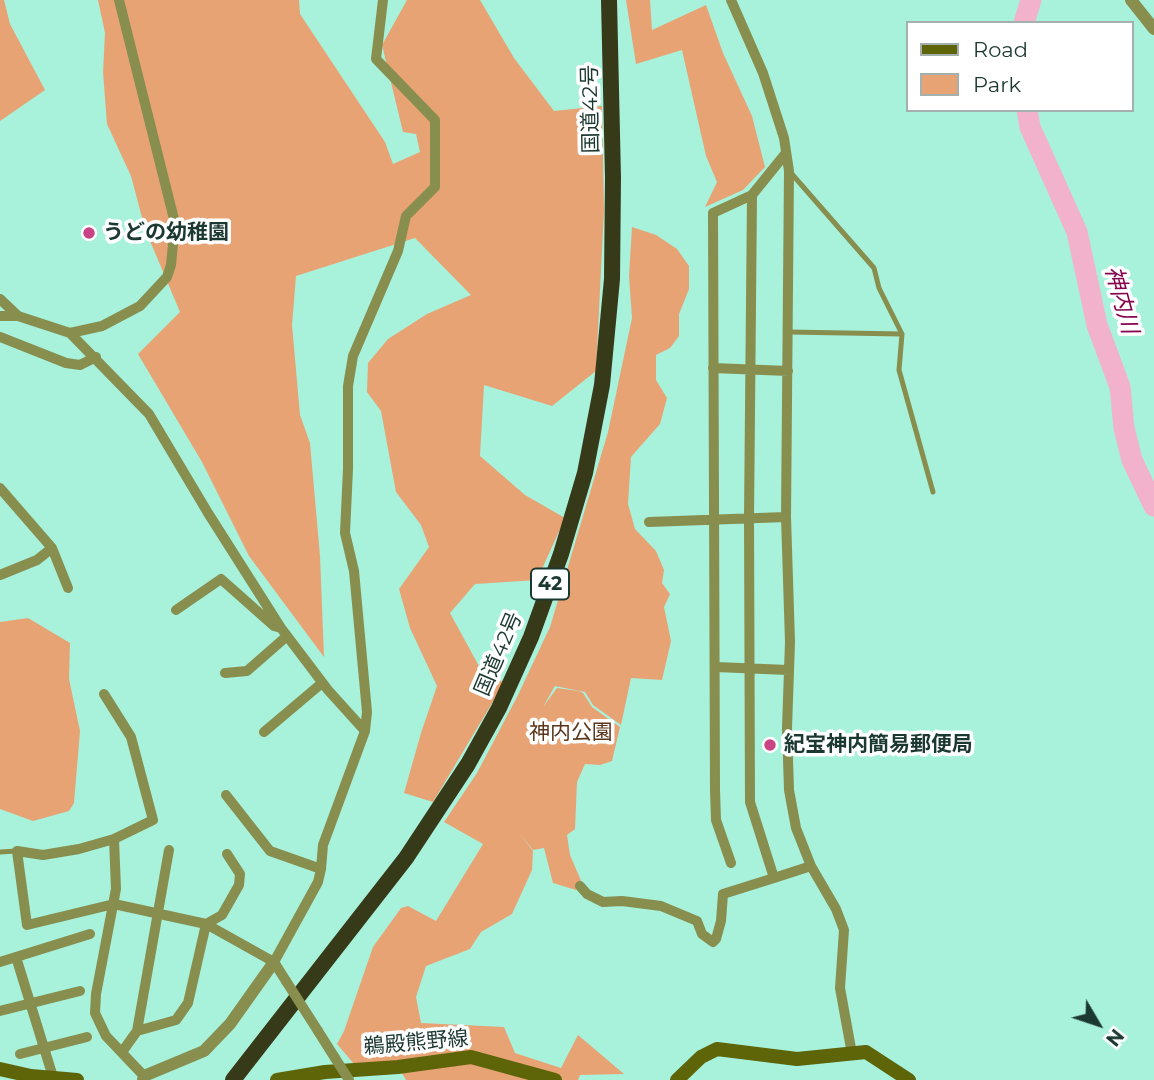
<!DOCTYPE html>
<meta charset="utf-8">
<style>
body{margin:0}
#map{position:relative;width:1154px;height:1080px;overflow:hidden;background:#a8f1db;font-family:Montserrat,sans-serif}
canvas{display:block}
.legend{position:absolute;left:906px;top:21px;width:228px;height:91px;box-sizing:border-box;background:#fff;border:2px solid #a4b0ad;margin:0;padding:9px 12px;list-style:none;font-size:21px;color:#1c3931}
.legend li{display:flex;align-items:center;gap:14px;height:35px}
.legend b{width:35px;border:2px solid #a4b0ad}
.north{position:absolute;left:1063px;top:989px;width:70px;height:70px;-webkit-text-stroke:5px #fff;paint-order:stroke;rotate:129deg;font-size:19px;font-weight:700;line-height:28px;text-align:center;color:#1c3931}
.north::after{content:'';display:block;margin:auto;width:24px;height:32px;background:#1c3931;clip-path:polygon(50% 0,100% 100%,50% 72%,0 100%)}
</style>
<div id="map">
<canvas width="1154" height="1080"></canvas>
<ul class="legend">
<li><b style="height:9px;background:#5e6508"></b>Road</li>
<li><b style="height:19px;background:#e8a375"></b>Park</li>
</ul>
<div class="north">N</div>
</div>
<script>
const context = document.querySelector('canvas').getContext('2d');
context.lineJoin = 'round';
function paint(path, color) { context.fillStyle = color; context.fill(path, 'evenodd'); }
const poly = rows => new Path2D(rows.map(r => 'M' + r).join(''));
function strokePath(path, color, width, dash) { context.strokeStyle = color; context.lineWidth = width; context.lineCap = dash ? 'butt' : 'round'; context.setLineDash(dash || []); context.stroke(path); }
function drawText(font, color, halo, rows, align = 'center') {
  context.font = font + ' Montserrat,"Noto Sans JP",sans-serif'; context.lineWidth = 7; context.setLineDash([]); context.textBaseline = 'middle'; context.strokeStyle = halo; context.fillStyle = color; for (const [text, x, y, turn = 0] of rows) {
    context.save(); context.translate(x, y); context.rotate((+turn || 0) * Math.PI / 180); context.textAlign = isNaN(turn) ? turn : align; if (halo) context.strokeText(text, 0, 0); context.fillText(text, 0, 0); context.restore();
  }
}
paint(poly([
 [0,0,4,0,10,24,45,90,0,121],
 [98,0,299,0,300,14,385,142,393,164,420,152,416,134,403,132,382,45,407,0,480,0,514,58,554,111,602,106,604,210,596,371,552,406,484,385,480,456,525,495,565,518,537,580,475,584,450,613,480,668,504,683,433,802,404,793,421,733,437,686,410,628,399,589,429,547,421,525,396,492,381,411,367,392,368,363,388,339,427,314,471,295,415,238,296,276,292,325,300,415,310,443,320,556,324,657,249,556,202,462,138,354,180,312,145,229,131,176,107,124,103,72,105,33],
 [626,0,650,0,652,30,706,5,723,53,752,116,765,167,743,190,705,207,717,182,706,156,682,50,636,64],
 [632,227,656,235,677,249,689,266,689,289,679,314,679,336,670,348,656,355,656,380,667,398,660,424,631,457,628,504,635,529,656,551,664,570,662,583,670,594,664,607,671,641,662,680,631,678,621,725,593,705,585,692,555,686,543,707,557,688,579,691,583,693,592,707,620,727,612,761,600,765,585,764,577,782,575,829,567,835,570,855,582,883,576,890,553,883,544,848,533,850,520,834,533,851,532,870,512,914,481,932,470,949,426,966,416,997,421,1023,504,1027,515,1053,561,1068,578,1035,624,1074,580,1075,578,1080,406,1080,395,1062,354,1064,337,1044,344,1031,373,947,401,908,408,906,436,921,483,844,444,822,477,773,518,695,550,627,608,432,632,318,629,276],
 [28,618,70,643,69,679,80,731,74,803,69,811,33,821,0,809,0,622]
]), '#e8a375');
strokePath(poly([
 [1024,23,1031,0],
 [1027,110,1030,127,1077,232,1097,325,1120,387,1124,428,1132,460,1154,506]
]), '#f3b2cb', 21);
strokePath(poly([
 [791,173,874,268,879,288,902,334,899,370,933,492],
 [788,332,902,334],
 [0,852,17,851]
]), '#878e4e', 5);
strokePath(poly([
 [731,0,763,73,784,138,789,171,786,517,790,642,787,728,789,790,796,828,811,866,836,909,844,930,840,988,852,1054],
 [786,153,752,195,749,518,750,802,774,878,811,866],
 [0,299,18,316],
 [0,316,18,316,70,333,149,414,208,513,281,628,328,690,365,731],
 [70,333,102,326,140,306,167,277,171,265,175,223,119,0],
 [0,337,66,363,80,365,96,357],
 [713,368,788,371],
 [0,488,52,548,68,588],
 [649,522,786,517],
 [0,575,37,560,52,548],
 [176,610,221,579,274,626,281,628],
 [716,667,788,670],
 [225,673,247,671,287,636],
 [104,694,131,737,153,820,114,839,79,849,43,855,17,851,27,925,114,904,206,924,274,962,286,981],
 [264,732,322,683],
 [226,795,270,851,321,869],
 [114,839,116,889,96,994,95,1013,106,1036,144,1076],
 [731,863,716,820,715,790,713,213,752,195],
 [580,886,587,894,603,902,622,901,661,906,697,921,702,934,713,942,716,939,721,921,723,894,774,878],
 [16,957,53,1077],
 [0,962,90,934],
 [274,962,318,882,321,869,323,845,365,731,367,712,354,571,345,533,348,469,348,386,353,356,398,251,406,216,435,187,435,120,376,59,383,0],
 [0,1011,80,991],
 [137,1031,169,850],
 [318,1031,335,1058],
 [122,1052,137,1031,176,1020,188,1003,206,924,222,915,239,885,240,874,227,854],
 [20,1054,87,1037]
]), '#878e4e', 10);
strokePath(poly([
 [1131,0,1154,29],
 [143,1080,144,1076,204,1051,230,1024,274,962]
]), '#878e4e', 12);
strokePath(poly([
 [0,1069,31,1076,77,1080],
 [277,1080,325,1072,398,1067,471,1057,555,1080],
 [677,1080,701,1057,717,1049,797,1059,866,1052,909,1080]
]), '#5e6508', 14);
strokePath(poly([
 [233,1080,406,858,468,764,499,708,531,637,561,554,585,473,602,385,612,279,613,178,609,0]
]), '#363a18', 16);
strokePath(poly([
 [286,981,318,1031],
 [335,1058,349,1080]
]), '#878e4e', 10);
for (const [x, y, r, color] of [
 [89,233,7,"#ca4485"],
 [770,745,7,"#ca4485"]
]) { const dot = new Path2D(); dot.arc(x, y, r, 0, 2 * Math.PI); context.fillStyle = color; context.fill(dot); strokePath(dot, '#fff', 2.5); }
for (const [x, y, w] of [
 [550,584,38]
]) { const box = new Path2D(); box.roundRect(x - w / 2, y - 15.5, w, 31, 5); context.fillStyle = '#fff'; context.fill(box); strokePath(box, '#1c3931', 2); }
drawText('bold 19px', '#1c3931', null, [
 ["42",550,584]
]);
drawText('21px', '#1c3931', '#fff', [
 ["国道42号",591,109,-91],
 ["国道42号",499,654,-67],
 ["鵜殿熊野線",416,1043,-5]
]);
drawText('bold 21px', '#1c3931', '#fff', [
 ["うどの幼稚園",103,233],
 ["紀宝神内簡易郵便局",784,745]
], 'left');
drawText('21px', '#5b361c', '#fff', [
 ["神内公園",571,733]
]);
drawText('italic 23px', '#86044f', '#fff', [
 ["神内川",1121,300,75]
]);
</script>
